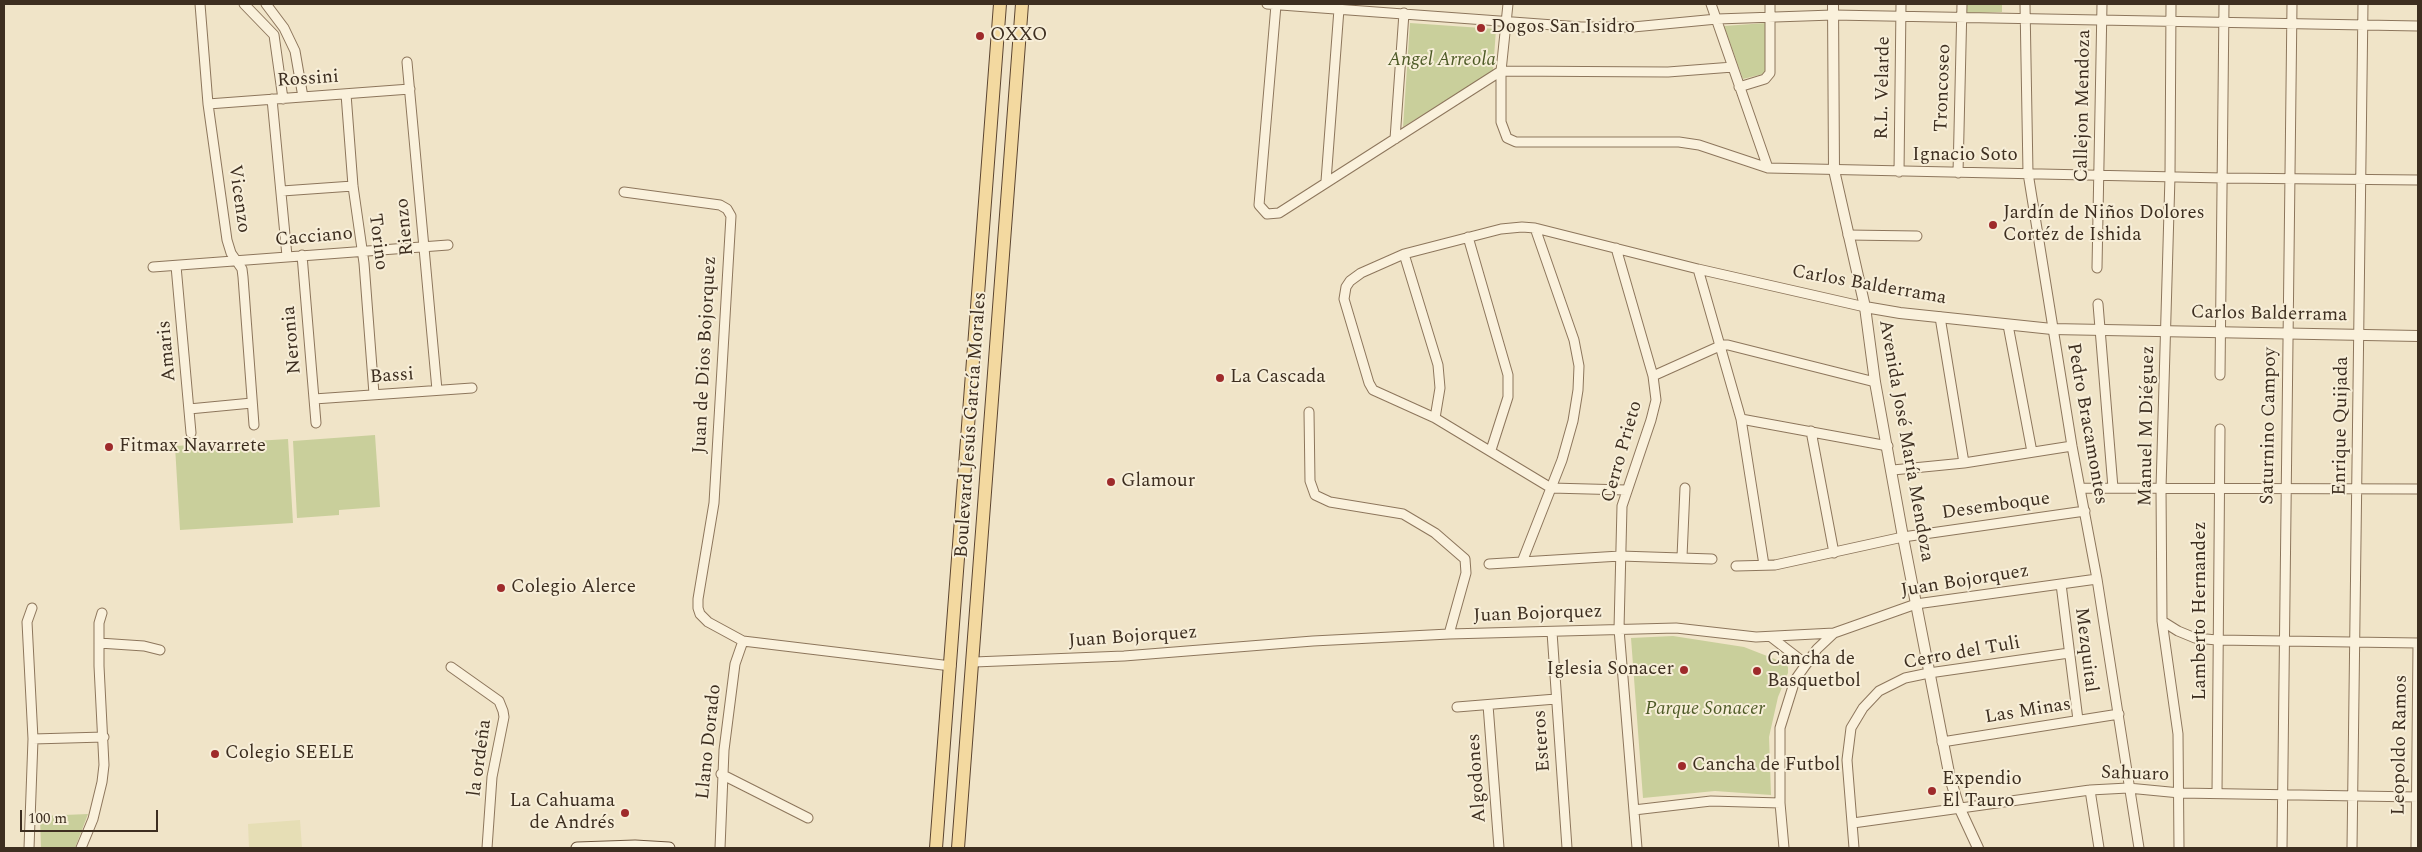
<!DOCTYPE html>
<meta charset="utf-8">
<style>
body{margin:0}
#map{position:relative;width:2422px;height:852px;overflow:hidden;background:#f0e4c8;font-family:Spectral,serif}
canvas{display:block}
.frame{position:absolute;inset:0;border:5px solid #3d2e20;pointer-events:none}
.scale{position:absolute;left:20px;top:810px;width:138px;height:22px;box-sizing:border-box;border:2px solid #3d2e20;border-top:0;padding-left:6px;font-size:15px;line-height:18px;white-space:nowrap;color:#3d2e20;-webkit-text-stroke:4px #f7eed8;paint-order:stroke}
</style>
<div id="map">
<canvas width="2422" height="852"></canvas>
<div class="frame"></div>
<div class="scale">100 m</div>
</div>
<script>
const context = document.querySelector('canvas').getContext('2d');
context.lineJoin = 'round';
function paint(path, color) { context.fillStyle = color; context.fill(path, 'evenodd'); }
const poly = rows => new Path2D(rows.map(r => 'M' + r).join(''));
function strokePath(path, color, width, dash) { context.strokeStyle = color; context.lineWidth = width; context.lineCap = dash ? 'butt' : 'round'; context.setLineDash(dash || []); context.stroke(path); }
function drawText(font, color, halo, rows, align = 'center') {
  context.font = font + ' Spectral,serif'; context.lineWidth = 4; context.setLineDash([]); context.textBaseline = 'middle'; context.strokeStyle = halo; context.fillStyle = color; for (const [text, x, y, turn = 0] of rows) {
    context.save(); context.translate(x, y); context.rotate((+turn || 0) * Math.PI / 180); context.textAlign = isNaN(turn) ? turn : align; if (halo) context.strokeText(text, 0, 0); context.fillText(text, 0, 0); context.restore();
  }
}
paint(poly([
 [300,820,302,848,249,848,248,824]
]), '#e6deb5');
paint(poly([
 [1967,4,2002,4,2002,12,1967,13],
 [1410,23,1496,29,1493,71,1403,127],
 [1766,23,1767,73,1743,79,1724,26],
 [375,435,380,507,339,510,339,515,297,518,293,441],
 [288,439,293,523,180,530,175,446],
 [1673,636,1744,647,1785,663,1788,667,1788,673,1778,697,1769,737,1771,795,1715,791,1643,798,1631,638],
 [88,814,75,848,41,848,40,816]
]), '#c9cf9b');
const minor = poly([
 [200,4,208,104,227,240,231,253,242,269,243,277,254,425],
 [244,4,274,35,283,99],
 [266,4,284,28,295,51,303,97],
 [1267,4,1581,27,1633,27,1717,19,1833,15,2418,26],
 [1508,4,1501,71,1501,122,1507,138,1516,142,1679,142,1699,145,1768,168,2223,178,2418,180],
 [1711,4,1768,168],
 [2025,4,2028,173,2072,446,2097,579,2139,848],
 [2171,4,2170,176,2161,488,2162,621,2178,734,2179,848],
 [1276,5,1259,205,1267,214,1279,213,1501,71,1668,72,1733,67],
 [407,62,437,390],
 [1739,87,1765,79,1770,73,1770,4],
 [346,94,353,186,364,263,374,394],
 [272,99,287,256],
 [208,104,410,89],
 [1395,139,1404,13],
 [1899,172,1901,4],
 [1958,173,1962,4],
 [1326,181,1339,9],
 [282,191,353,186],
 [624,192,720,205,727,209,731,216,714,503,698,599,698,608,700,614,708,622,743,641,951,666],
 [1848,235,1917,236],
 [1468,237,1508,375,1508,397,1491,450],
 [1616,248,1653,376,1656,400,1651,420,1622,506,1619,629,1637,848],
 [1404,254,1438,365,1440,388,1435,418],
 [302,255,316,423],
 [176,266,191,433],
 [153,267,448,245],
 [2097,268,2102,4],
 [1698,269,1741,419,1764,565],
 [2098,304,2113,488],
 [1940,317,1964,463],
 [2008,325,2032,452],
 [2220,375,2224,4],
 [1653,376,1722,345,1728,345,1875,382],
 [314,399,472,388],
 [189,409,252,403],
 [1309,412,1310,481,1315,495,1330,502,1403,514,1435,533,1465,559,1466,573,1449,634],
 [1741,419,1888,446],
 [1811,431,1834,553],
 [1893,470,1964,463,2072,446],
 [2080,488,2418,489],
 [1626,490,1551,488,1435,418,1373,390,1369,383,1344,299,1346,287,1350,281,1361,273,1404,254,1501,229,1522,227,1535,228,1698,269,1865,307],
 [1682,557,1685,488],
 [1522,562,1562,460,1573,421,1578,390,1579,366,1574,340,1535,228],
 [1489,564,1620,556,1712,559],
 [1736,566,1775,565,1903,537,2085,511],
 [2061,584,2078,720],
 [2162,621,2178,631,2195,638,2217,640,2418,643],
 [1552,632,1567,848],
 [1771,637,1806,664],
 [99,643,144,646,160,650],
 [974,662,1124,656,1313,641,1449,634,1676,628,1756,637,1834,633,1916,604,2097,579],
 [451,667,499,701,503,711,504,717,492,777,487,848],
 [1488,705,1499,848],
 [1457,707,1556,699],
 [33,739,104,737],
 [1942,742,2119,714],
 [721,774,808,818],
 [2090,790,2099,848],
 [2217,793,2220,429],
 [1634,810,1711,801,1780,803],
 [1853,823,2090,790,2128,788,2180,793,2418,797],
 [29,848,33,739,27,622,32,608],
 [81,848,93,819,102,782,104,765,99,666,99,623,102,613],
 [720,848,724,750,735,664,743,641],
 [1784,848,1780,803,1780,728,1795,680,1817,649,1834,633],
 [1854,848,1847,760,1851,728,1863,708,1879,691,1905,678,1929,673,2069,653],
 [2282,848,2292,4],
 [2352,848,2363,4],
 [2416,848,2418,643]
]);
const tertiary = poly([
 [1833,4,1834,170,1865,307,1875,382,1903,537,1950,778,1959,807,1978,848],
 [1865,307,1900,313,2052,329,2418,336]
]);
const secondary = poly([
 [577,848,635,846,669,848]
]);
const primary = poly([
 [936,848,1000,4],
 [958,848,1022,4]
]);
strokePath(minor, '#8d765c', 11);
strokePath(tertiary, '#8d765c', 12);
strokePath(secondary, '#6f573f', 13);
strokePath(primary, '#5b4430', 14);
strokePath(minor, '#faf1dc', 9);
strokePath(tertiary, '#faf1dc', 10);
strokePath(secondary, '#faf1dc', 11);
strokePath(primary, '#f3d9a0', 12);
for (const [x, y, r, color] of [
 [1481,28,5,"#9e2a2b"],
 [980,36,5,"#9e2a2b"],
 [1993,225,5,"#9e2a2b"],
 [1220,378,5,"#9e2a2b"],
 [109,447,5,"#9e2a2b"],
 [1111,482,5,"#9e2a2b"],
 [501,588,5,"#9e2a2b"],
 [1684,670,5,"#9e2a2b"],
 [1757,671,5,"#9e2a2b"],
 [215,754,5,"#9e2a2b"],
 [1682,766,5,"#9e2a2b"],
 [1932,791,5,"#9e2a2b"],
 [625,813,5,"#9e2a2b"]
]) { const dot = new Path2D(); dot.arc(x, y, r, 0, 2 * Math.PI); context.fillStyle = color; context.fill(dot); strokePath(dot, '#f7eed8', 2); }
drawText('19px', '#3d2e20', '#f7eed8', [
 ["Dogos San Isidro",1491,28],
 ["OXXO",990,36],
 ["Jardín de Niños Dolores",2003,214],
 ["Cortéz de Ishida",2003,236],
 ["La Cascada",1230,378],
 ["Fitmax Navarrete",119,447],
 ["Glamour",1121,482],
 ["Colegio Alerce",511,588],
 ["Cancha de",1767,660],
 ["Basquetbol",1767,682],
 ["Iglesia Sonacer",1674,670,"right"],
 ["Colegio SEELE",225,754],
 ["Cancha de Futbol",1692,766],
 ["Expendio",1942,780],
 ["El Tauro",1942,802],
 ["La Cahuama",615,802,"right"],
 ["de Andrés",615,824,"right"]
], 'left');
drawText('italic 19px', '#4d5a26', '#f7eed8', [
 ["Angel Arreola",1442,61],
 ["Parque Sonacer",1705,710]
]);
drawText('19px', '#3d2e20', '#f7eed8', [
 ["Rossini",308,80,-4],
 ["R.L. Velarde",1884,88,-89],
 ["Troncoseo",1944,88,-88],
 ["Callejon Mendoza",2084,106,-89],
 ["Ignacio Soto",1965,156],
 ["Vicenzo",238,199,82],
 ["Rienzo",406,227,-95],
 ["Cacciano",314,238,-5],
 ["Torino",377,242,83],
 ["Carlos Balderrama",1869,286,10],
 ["Carlos Balderrama",2269,315,1],
 ["Neronia",293,340,-95],
 ["Amaris",168,351,-95],
 ["Juan de Dios Bojorquez",706,355,-87],
 ["Bassi",392,377,-4],
 ["Pedro Bracamontes",2086,424,80],
 ["Boulevard Jesús García Morales",972,425,-86],
 ["Manuel M Diéguez",2148,426,-89],
 ["Saturnino Campoy",2270,426,-89],
 ["Enrique Quijada",2342,426,-89],
 ["Avenida José María Mendoza",1905,441,80],
 ["Cerro Prieto",1623,452,-74],
 ["Desemboque",1996,507,-8],
 ["Juan Bojorquez",1965,582,-9],
 ["Lamberto Hernandez",2201,611,-90],
 ["Juan Bojorquez",1538,615,-2],
 ["Juan Bojorquez",1133,638,-4],
 ["Mezquital",2085,650,83],
 ["Cerro del Tuli",1962,654,-10],
 ["Las Minas",2028,712,-9],
 ["Esteros",1543,741,-94],
 ["Llano Dorado",710,742,-84],
 ["Leopoldo Ramos",2401,745,-89],
 ["la ordeña",481,758,-82],
 ["Sahuaro",2135,775,2],
 ["Algodones",1478,778,-94]
]);
</script>
